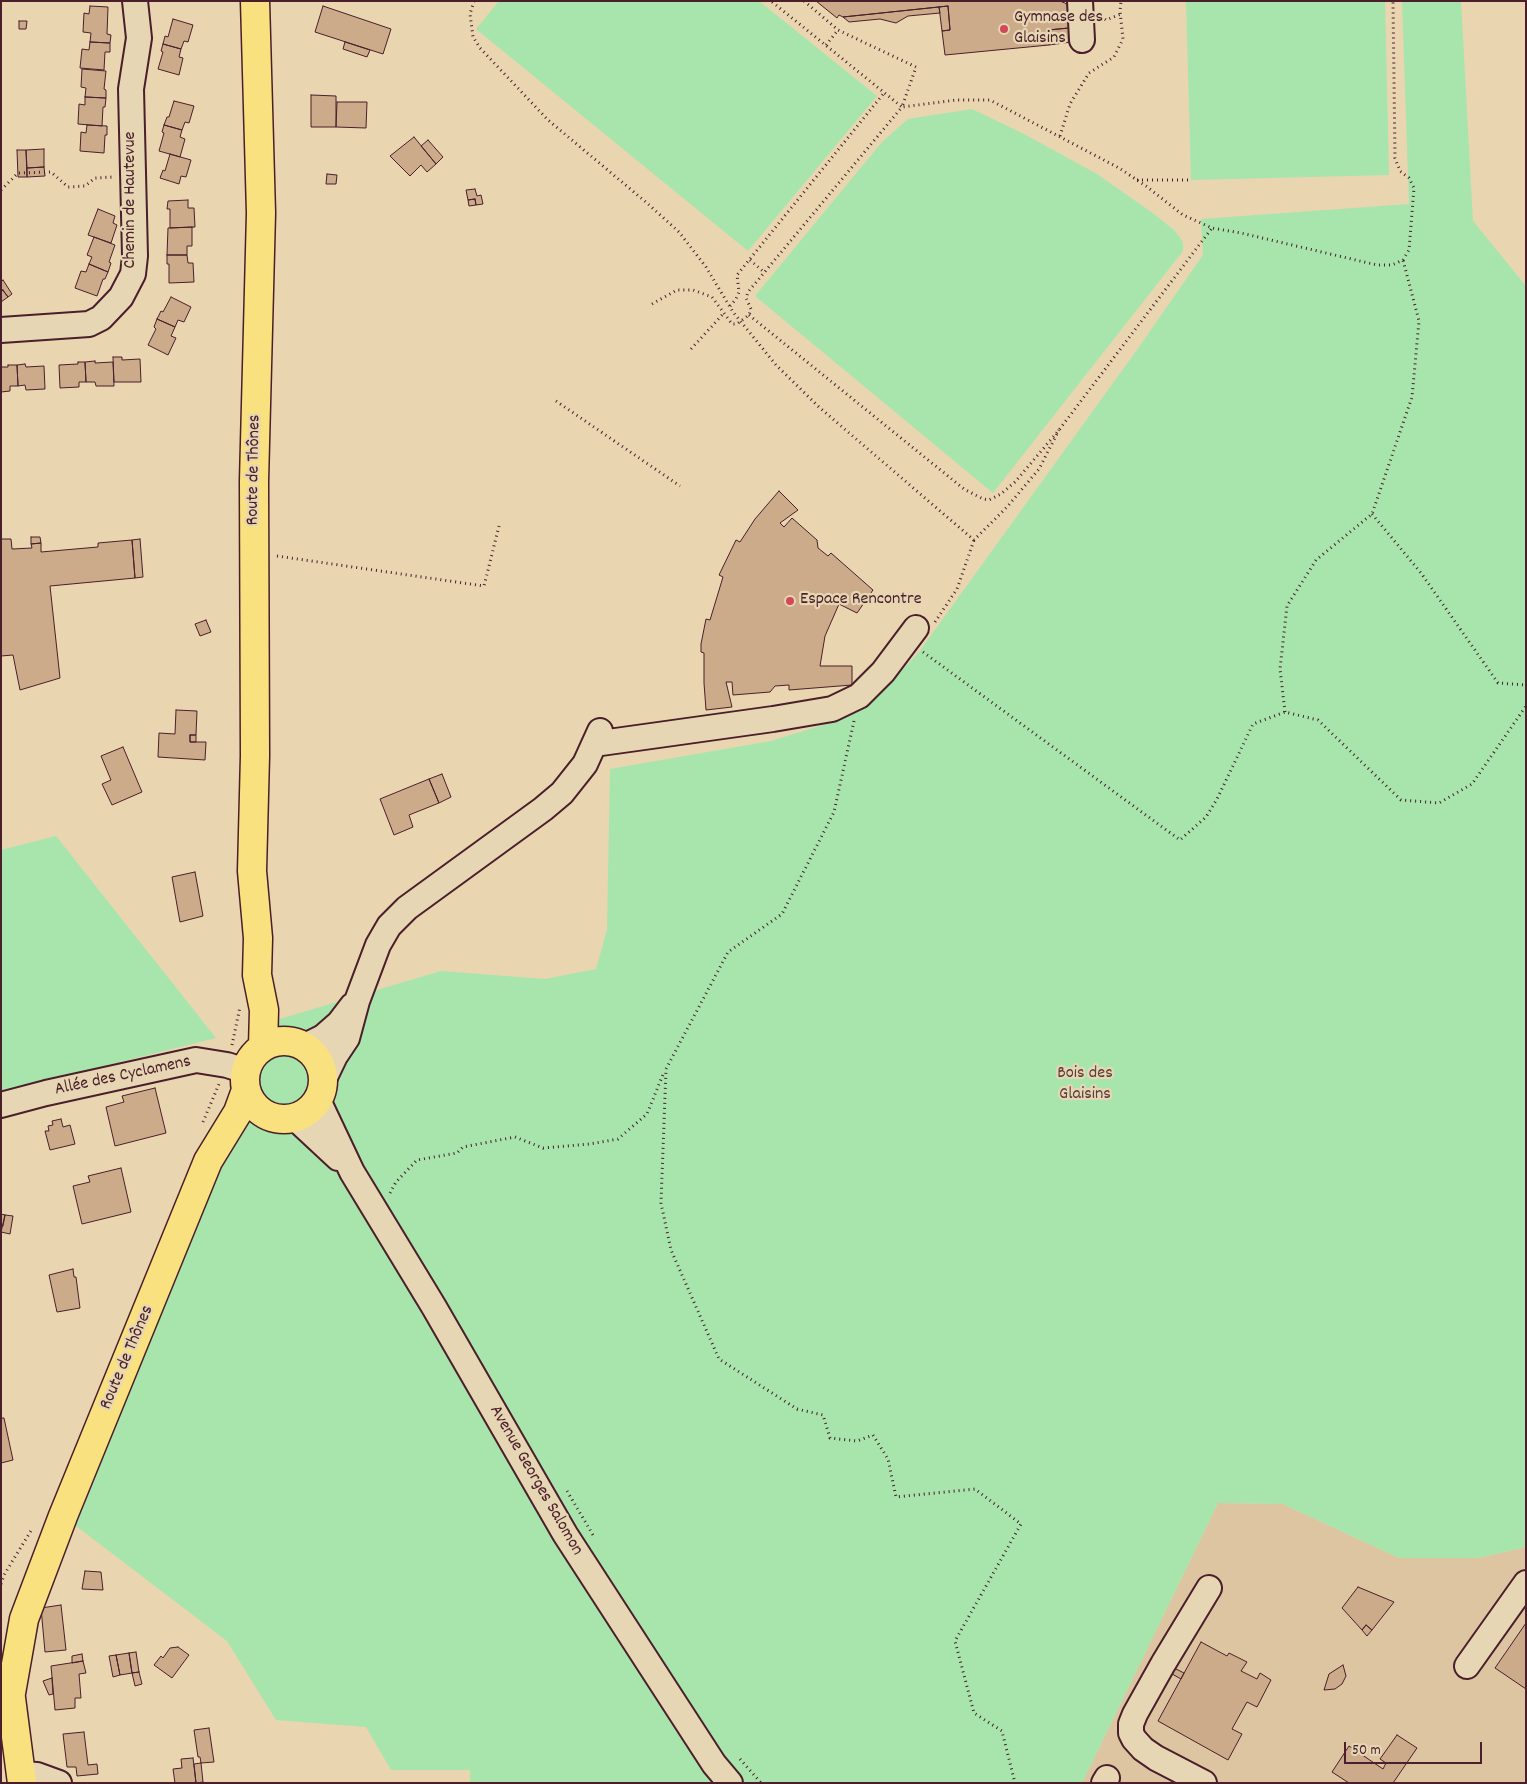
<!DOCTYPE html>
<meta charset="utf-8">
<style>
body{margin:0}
#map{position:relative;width:1527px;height:1784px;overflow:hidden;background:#e9d5b0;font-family:Dekko,sans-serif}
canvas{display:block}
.frame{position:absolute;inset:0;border:2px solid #4a1f2b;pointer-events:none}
.scale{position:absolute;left:1344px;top:1742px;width:138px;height:22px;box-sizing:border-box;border:2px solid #4a1f2b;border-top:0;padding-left:6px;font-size:15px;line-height:18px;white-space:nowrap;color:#4a1f2b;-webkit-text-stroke:4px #e7d6b3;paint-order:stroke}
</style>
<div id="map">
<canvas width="1527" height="1784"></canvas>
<div class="frame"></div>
<div class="scale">50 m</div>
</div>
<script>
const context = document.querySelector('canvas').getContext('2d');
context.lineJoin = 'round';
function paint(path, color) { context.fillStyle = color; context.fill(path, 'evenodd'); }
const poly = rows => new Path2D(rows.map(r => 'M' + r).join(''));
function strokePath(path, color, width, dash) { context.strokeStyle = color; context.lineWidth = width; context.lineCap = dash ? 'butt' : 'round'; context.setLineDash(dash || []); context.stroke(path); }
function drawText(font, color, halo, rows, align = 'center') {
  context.font = font + ' Dekko,sans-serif'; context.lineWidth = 4.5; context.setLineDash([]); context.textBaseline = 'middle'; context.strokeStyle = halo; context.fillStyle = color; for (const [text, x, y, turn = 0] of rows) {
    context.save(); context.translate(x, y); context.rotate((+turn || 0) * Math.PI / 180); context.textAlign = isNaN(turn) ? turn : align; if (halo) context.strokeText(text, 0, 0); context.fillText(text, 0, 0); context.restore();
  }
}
paint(poly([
 [1218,1503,1283,1504,1399,1558,1478,1558,1526,1547,1526,1783,1082,1783]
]), '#ddc5a2');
paint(poly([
 [499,1,759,1,877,96,748,251,476,29],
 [1186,1,1385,1,1389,175,1191,180],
 [1402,1,1461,1,1473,221,1526,286,1526,1547,1478,1558,1399,1558,1283,1504,1218,1503,1082,1783,470,1783,470,1770,391,1770,366,1727,276,1720,227,1641,63,1516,266,1023,441,971,545,979,596,969,607,930,610,769,771,741,826,724,875,699,919,652,1139,347,1203,255,1201,219,1409,204],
 [972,109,1024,134,1097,174,1154,214,1175,231,1183,242,1183,251,993,493,755,296,882,142,908,119],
 [56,836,216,1038,1,1092,1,850]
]), '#a7e5ac');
const building = poly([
 [816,1,1060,1,1067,4,1069,28,1048,30,1049,45,945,55,942,31,950,30,948,6,843,17,839,15,837,18,816,1],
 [90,6,108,7,107,34,111,35,110,43,90,42,91,33,83,32,84,13,89,14,90,6],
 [323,6,391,29,383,54,315,32,323,6],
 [948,6,950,30,942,31,939,7,948,6],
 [939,7,940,13,908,16,896,23,880,19,849,22,843,17,939,7],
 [173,19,193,25,188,42,184,41,181,49,163,44,165,36,168,37,173,19],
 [19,21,27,21,26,29,19,29,19,21],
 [1069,28,1071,42,1049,45,1048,30,1069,28],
 [90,42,110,43,110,52,105,52,104,70,80,68,82,49,89,50,90,42],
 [345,42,370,50,367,57,343,49,345,42],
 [163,44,181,49,179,57,183,58,179,75,158,69,163,52,161,51,163,44],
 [82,69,106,71,104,89,106,90,106,98,85,97,86,88,81,87,82,69],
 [311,95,336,96,336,127,311,127,311,95],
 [85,97,106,98,105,107,103,107,102,126,78,124,79,104,85,105,85,97],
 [174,101,194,106,189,123,185,122,182,130,164,125,167,117,169,117,174,101],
 [337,102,367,102,366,128,336,127,337,102],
 [87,125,107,126,107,135,105,135,104,153,80,151,81,132,86,133,87,125],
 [164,125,182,130,180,137,185,139,180,157,159,151,164,133,162,132,164,125],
 [414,137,436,164,427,172,421,165,410,176,390,156,414,137],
 [428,140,443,157,436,164,421,146,428,140],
 [44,149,44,167,27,168,26,150,44,149],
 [17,150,26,150,27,177,18,177,17,150],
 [170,154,191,160,186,177,181,176,179,184,160,178,163,170,165,171,170,154],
 [44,167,45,176,27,177,27,168,44,167],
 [327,174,337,175,336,184,326,184,327,174],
 [475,189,477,196,481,195,483,204,476,205,475,199,468,200,466,190,475,189],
 [475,199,476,205,469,206,468,200,475,199],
 [188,200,188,208,194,208,195,227,170,228,170,209,167,209,168,201,188,200],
 [98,209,115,216,113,223,117,225,111,243,88,235,98,209],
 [192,227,192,246,187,246,187,255,167,255,168,228,192,227],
 [94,237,115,245,109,262,111,263,108,272,89,264,92,257,87,255,94,237],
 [167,255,187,255,188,263,193,263,194,282,169,283,169,264,167,264,167,255],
 [89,264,108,272,105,279,103,279,97,296,75,288,81,271,86,272,89,264],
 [3,280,12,294,8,297,1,288,1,282,3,280],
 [3,290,8,297,1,302,1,292,3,290],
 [171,297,191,307,184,322,178,320,175,327,157,319,161,311,163,312,171,297],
 [157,319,175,327,171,336,176,338,168,355,148,345,156,329,154,327,157,319],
 [113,357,122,357,122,360,140,359,141,382,114,382,113,357],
 [95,361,95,363,113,362,114,386,96,386,95,382,86,382,85,362,95,361],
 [78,362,85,362,86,382,79,382,79,387,60,388,59,365,78,364,78,362],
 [25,364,26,367,44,366,45,389,26,390,25,385,18,386,17,365,25,364],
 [8,365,17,365,18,386,10,386,10,391,1,392,1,367,8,367,8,365],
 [779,491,798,510,780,523,784,527,792,518,817,540,818,548,828,556,831,553,873,590,857,613,839,604,825,636,820,666,852,666,852,685,789,690,789,685,775,686,770,692,733,695,732,682,726,682,732,707,706,710,704,683,704,653,701,652,701,644,706,619,710,620,723,577,719,575,736,540,740,542,755,519,779,491],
 [31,537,40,537,41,543,31,544,31,537],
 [1,539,11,539,12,549,32,548,31,544,41,543,41,552,98,547,98,543,132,540,135,578,50,586,60,678,20,690,13,655,1,656,1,539],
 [140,539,143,577,135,578,132,540,140,539],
 [206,620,211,632,200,636,195,624,206,620],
 [176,710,197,711,196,735,190,735,190,742,206,742,205,760,158,757,159,733,175,734,176,710],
 [190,735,196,735,196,742,190,742,190,735],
 [123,747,142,792,112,805,102,784,111,780,101,756,123,747],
 [442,774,451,797,439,803,429,779,442,774],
 [429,779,439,803,409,815,413,827,394,835,380,799,429,779],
 [195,872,203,916,180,922,172,877,195,872],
 [155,1088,166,1133,115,1146,106,1107,124,1102,122,1096,155,1088],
 [61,1119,63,1127,70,1125,75,1144,50,1150,45,1131,49,1131,48,1126,53,1125,52,1121,61,1119],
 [121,1168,131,1212,82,1224,73,1186,90,1182,88,1176,121,1168],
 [1,1214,5,1215,3,1226,1,1225,1,1214],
 [5,1215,13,1216,10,1234,1,1232,5,1215],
 [73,1269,74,1277,76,1277,80,1308,57,1312,49,1275,73,1269],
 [1,1418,4,1418,13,1460,1,1463,1,1418],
 [85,1571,101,1572,103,1590,82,1589,85,1571],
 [1358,1587,1394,1602,1372,1630,1366,1625,1362,1630,1342,1608,1358,1587],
 [61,1605,66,1650,45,1652,41,1608,61,1605],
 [1526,1623,1526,1689,1495,1668,1526,1623],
 [1366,1625,1372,1630,1367,1636,1362,1630,1366,1625],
 [1201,1642,1227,1656,1229,1653,1247,1662,1241,1671,1257,1679,1260,1673,1271,1680,1257,1707,1247,1702,1232,1729,1242,1734,1228,1760,1158,1721,1201,1642],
 [178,1647,189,1655,172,1678,154,1665,161,1656,163,1658,170,1648,178,1647],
 [136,1652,139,1672,132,1673,129,1653,136,1652],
 [129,1653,132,1673,120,1675,116,1655,129,1653],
 [82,1654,83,1661,72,1663,72,1656,82,1654],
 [116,1655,120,1675,113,1677,109,1656,116,1655],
 [83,1661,86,1673,79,1674,81,1698,75,1698,75,1708,55,1710,51,1666,83,1661],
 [1168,1665,1184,1673,1181,1679,1165,1670,1168,1665],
 [1343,1665,1346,1676,1342,1684,1335,1689,1324,1690,1329,1674,1343,1665],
 [139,1672,142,1684,135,1686,132,1673,139,1672],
 [52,1678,53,1694,49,1695,43,1681,52,1678],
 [209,1728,214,1762,201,1763,200,1757,198,1757,194,1730,209,1728],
 [84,1732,88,1765,97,1764,98,1774,77,1776,76,1767,67,1767,63,1734,84,1732],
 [1397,1735,1417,1748,1393,1783,1349,1783,1332,1772,1349,1746,1383,1769,1386,1763,1380,1759,1397,1735],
 [193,1758,196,1783,175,1783,173,1769,182,1768,181,1759,193,1758],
 [201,1763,203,1782,196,1783,194,1764,201,1763]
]);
paint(building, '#cbab89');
strokePath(building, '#4a1f2b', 1);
const minor = poly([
 [1080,1,1082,40],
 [1,330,89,324,101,318,121,297,133,274,135,256,131,89,139,38,135,1],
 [594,744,773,719,832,709,859,696,883,672,916,628],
 [305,1046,323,1037,339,1023,352,1006],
 [324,1079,335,1056,347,1038,357,1001,378,945,389,926,407,908,543,809,562,793,585,764,600,731],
 [318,1100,352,1172,434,1307,565,1534,714,1764,730,1783],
 [1,1105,46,1093,196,1060,227,1065,246,1071],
 [295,1118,338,1158],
 [1467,1666,1526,1583],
 [21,1774,37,1775,59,1783],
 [1104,1783,1107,1778],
 [1204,1783,1156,1758,1143,1749,1134,1739,1131,1733,1131,1724,1135,1714,1163,1664,1209,1588]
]);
const major = poly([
 [255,1,261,213,254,481,255,756,252,871,258,938,257,975,264,1010,263,1047],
 '245 1080a39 39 0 1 1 78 0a39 39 0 1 1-78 0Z',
 [8,1675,22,1783],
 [11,1693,24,1619,63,1516,208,1161,238,1112,246,1090]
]);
strokePath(minor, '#4a1f2b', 28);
strokePath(major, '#4a1f2b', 31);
strokePath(poly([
 [474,1,470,14,473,37,480,48,548,120,647,203,679,232,706,267,733,312,776,365,820,408,974,540,1007,507,1039,469,1059,430],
 [804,1,838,30,916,67,902,107,956,100,990,100,1119,168,1146,186,1183,215,1212,228,1241,233,1377,265,1392,265,1403,260,1409,250,1414,188,1409,178,1400,171,1395,158,1393,1],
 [1101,16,1106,20,1121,14],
 [826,45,838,30],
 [1060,136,1070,104,1089,73,1114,57,1123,39,1120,11,1121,1],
 [1137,180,1191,180],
 [1,190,18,173,51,172,68,187,85,186,95,178,113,177],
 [750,260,765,273],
 [652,304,677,290,693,290,712,297,732,324,737,324,749,315,751,309,746,298,748,292,902,107,771,1],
 [730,306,736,299,739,292,737,275,884,93],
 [749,315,964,489,983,499,989,500,1001,494,1015,482,1059,430,1212,228],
 [691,349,724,313],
 [556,401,680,486],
 [1372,514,1421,573,1498,683,1526,685],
 [277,556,484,586,499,526],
 [935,622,957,589,974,540],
 [923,652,1180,840,1206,817,1217,799,1253,724,1285,712,1318,720,1401,800,1439,803,1472,784,1526,706],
 [1285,712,1280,669,1287,606,1316,560,1372,514,1412,397,1419,321,1403,260],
 [854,721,834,812,782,914,728,952,666,1069,661,1203,671,1250,719,1359,797,1409,823,1415,830,1438,857,1441,873,1435,888,1459,896,1497,975,1489,1021,1524,955,1641,974,1713,1002,1731,1015,1783],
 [232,1045,240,1007],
 [203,1122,219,1084],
 [390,1193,396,1182,417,1160,457,1153,463,1147,515,1137,543,1148,590,1144,618,1139,647,1114,664,1072],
 [567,1491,593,1535],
 [1,1584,4,1575,32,1529],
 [740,1759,761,1783]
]), '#4a1f2b', 3, [1, 4]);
strokePath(minor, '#e7d6b3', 24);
strokePath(major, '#fae180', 28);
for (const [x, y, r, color] of [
 [1004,29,5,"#d1495b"],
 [790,601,5,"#d1495b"]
]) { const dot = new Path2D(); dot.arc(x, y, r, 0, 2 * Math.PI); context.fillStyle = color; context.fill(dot); strokePath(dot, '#e7d6b3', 2); }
drawText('18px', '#4a1f2b', '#e7d6b3', [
 ["Gymnase des",1014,19],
 ["Glaisins",1014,40],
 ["Espace Rencontre",800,601]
], 'left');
drawText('18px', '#4a1f2b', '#e7d6b3', [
 ["Chemin de Hautevue",132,200,-90],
 ["Route de Thônes",255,470,-89],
 ["Allée des Cyclamens",123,1077,-12],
 ["Route de Thônes",128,1358,-67],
 ["Avenue Georges Salomon",535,1481,60]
]);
drawText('18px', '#583d3e', '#e7d6b3', [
 ["Bois des",1085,1075],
 ["Glaisins",1085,1096]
]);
</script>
